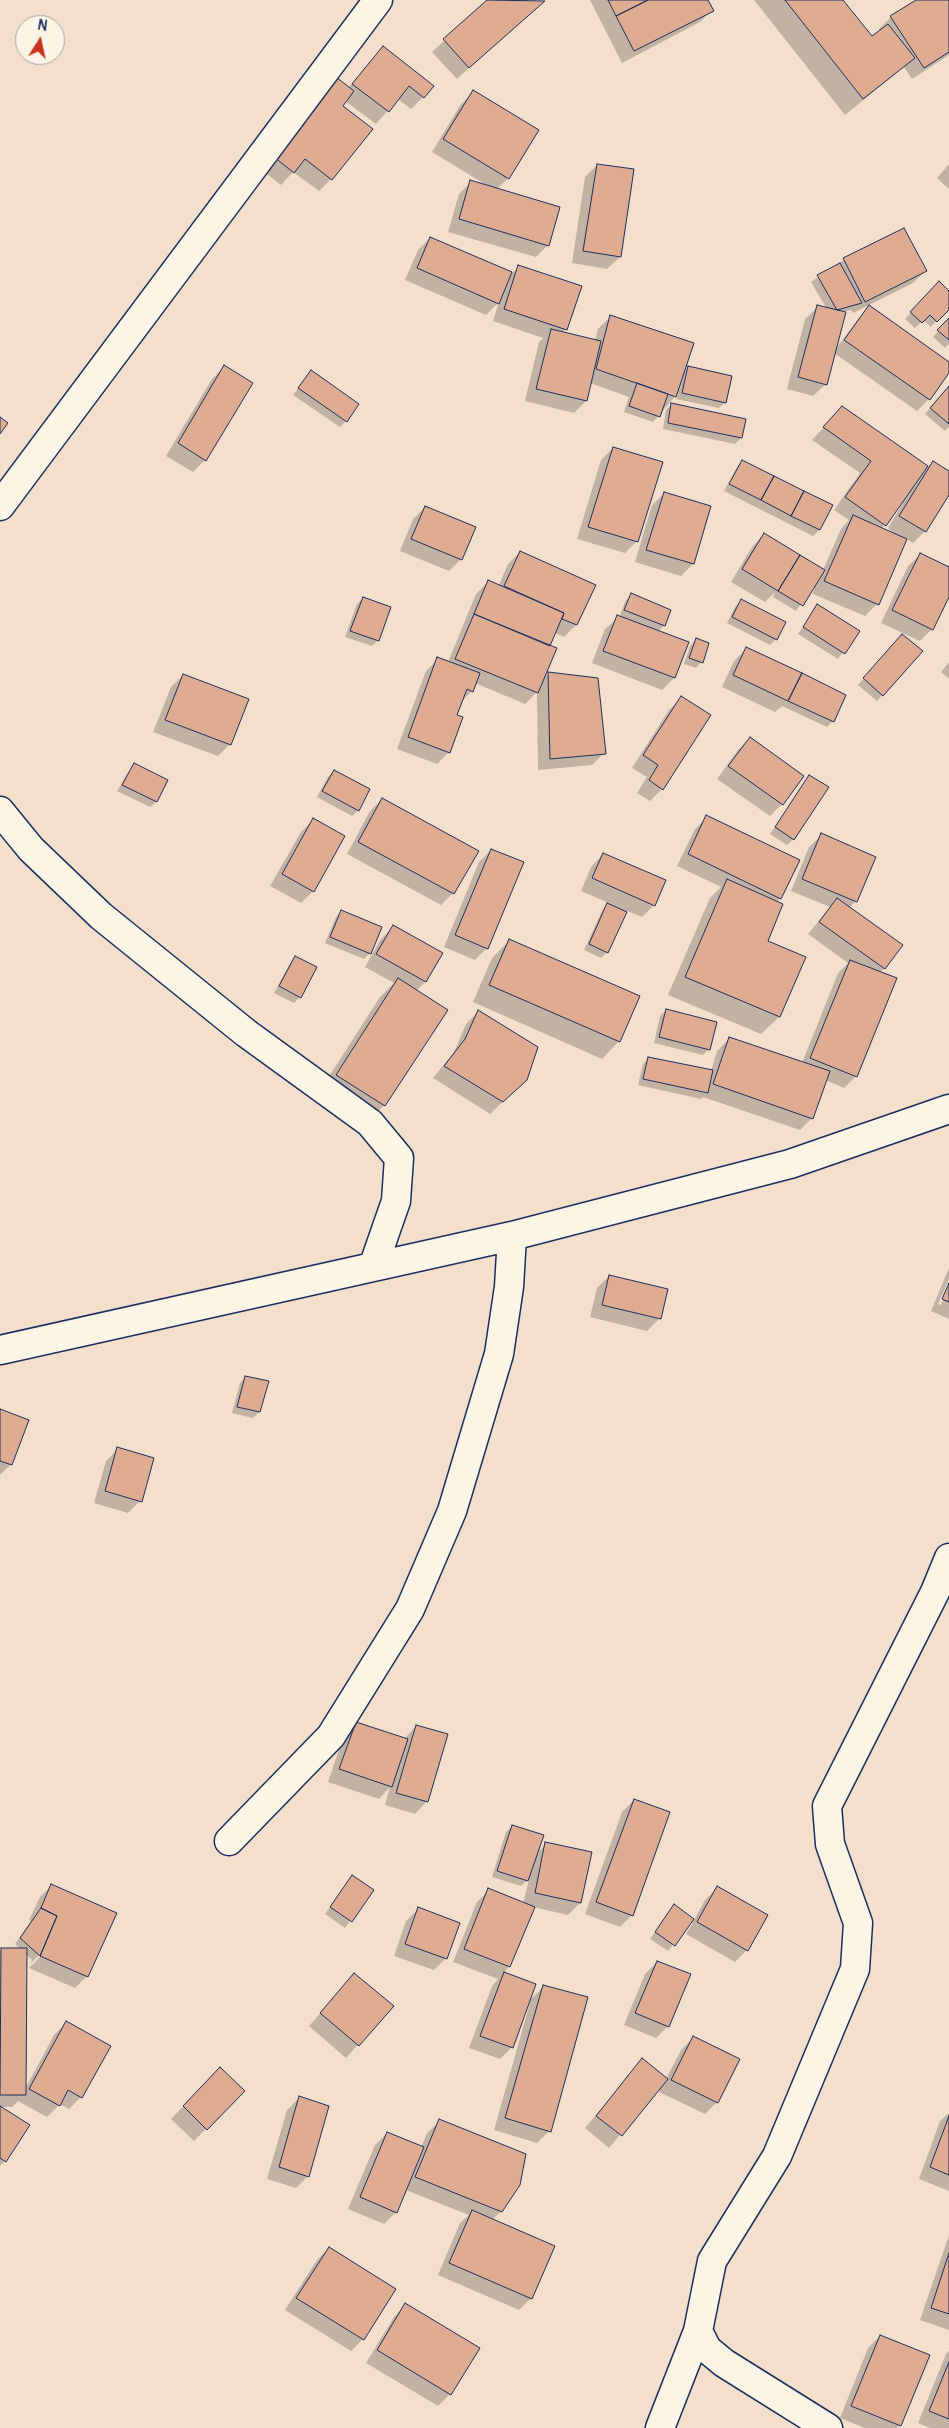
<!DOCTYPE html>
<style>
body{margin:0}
#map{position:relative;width:949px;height:2428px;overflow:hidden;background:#f3dfcc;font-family:Pangolin,sans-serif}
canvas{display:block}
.north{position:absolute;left:15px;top:15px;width:50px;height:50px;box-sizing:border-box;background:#fcf5e5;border:1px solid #a2a6af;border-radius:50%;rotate:10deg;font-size:14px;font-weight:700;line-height:20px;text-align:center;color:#1b2f5e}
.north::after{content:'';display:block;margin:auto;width:18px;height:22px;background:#c8321e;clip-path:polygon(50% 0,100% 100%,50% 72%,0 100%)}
</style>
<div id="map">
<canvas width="949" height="2428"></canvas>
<div class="north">N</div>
</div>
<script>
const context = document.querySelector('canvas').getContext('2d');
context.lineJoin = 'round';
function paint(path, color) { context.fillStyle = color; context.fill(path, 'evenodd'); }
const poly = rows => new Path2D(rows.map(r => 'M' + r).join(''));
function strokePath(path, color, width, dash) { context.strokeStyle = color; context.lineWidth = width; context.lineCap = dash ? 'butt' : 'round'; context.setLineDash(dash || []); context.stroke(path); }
paint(poly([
 [489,0,543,1,457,79,432,52],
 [590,0,707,0,712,10,700,22,622,63],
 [754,0,841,0,872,38,880,31,879,29,891,17,918,0,949,0,949,55,912,79,904,67,845,115],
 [383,47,423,97,411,109,398,99,376,124,345,101,341,106,331,179,319,191,293,172,281,185,262,170,348,88],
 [474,92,538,130,508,178,497,189,548,245,536,257,448,232,459,194,471,182,488,186,432,152,461,104],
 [949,164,949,189,937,178],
 [597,165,620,257,607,269,572,263,585,177],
 [904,230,925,271,913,283,853,313,851,310,841,312,835,350,858,319,870,307,949,363,949,371,929,399,917,411,834,353,826,384,813,396,787,389,805,319,818,307,827,309,811,282,844,260],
 [430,238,512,273,519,267,566,329,562,333,595,341,598,329,610,317,682,373,688,368,725,402,719,408,676,399,678,393,653,422,624,412,629,397,590,383,586,401,574,413,525,401,539,342,543,338,493,321,499,302,486,315,405,280,418,250],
 [939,283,949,292,949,308,931,327,923,320,915,328,905,319],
 [949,319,949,344,945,348,933,337],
 [224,367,205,460,193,472,166,456,212,379],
 [311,372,346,421,340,427,293,395],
 [949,387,949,427,945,431,925,414],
 [672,404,741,438,735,444,663,429,666,410],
 [843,407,928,467,933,462,949,472,949,492,925,531,913,543,906,539,877,604,865,616,813,594,816,581,796,611,773,597,775,592,765,602,731,582,752,547,764,534,823,570,841,529,849,520,834,510,860,473,812,440],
 [901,502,903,503,888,528,897,536,881,529],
 [613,448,637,541,625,553,577,539,601,460],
 [742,461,831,506,819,530,813,536,724,491,737,467],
 [665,493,693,564,681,576,635,562,652,505],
 [425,507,461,559,449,571,400,551,413,519],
 [520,552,576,625,564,637,555,633,549,647,543,679,549,673,604,753,592,765,538,770,537,692,525,704,475,683,472,691,461,702,456,716,449,752,437,764,397,749,426,671,438,659,448,662,476,594,488,582,499,585,508,564],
 [921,554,947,567,949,564,949,595,932,629,920,641,881,623,908,566],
 [632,595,670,611,664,626,657,632,687,643,674,678,662,690,592,663,605,629,619,617,626,600],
 [363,598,378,640,372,646,345,637,357,604],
 [741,601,776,639,770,645,727,623,735,607],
 [817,606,858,632,838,659,798,634],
 [696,640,701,662,696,668,684,664,690,646],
 [896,641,882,695,877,701,858,685],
 [746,649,833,721,827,727,782,706,775,712,722,687,734,661],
 [949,662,949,679,941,672],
 [183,675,230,744,218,756,153,732,171,687],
 [681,698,662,789,650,801,637,793,647,777,632,768,669,710],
 [750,738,802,776,782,804,770,816,717,779,738,750],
 [134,765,167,781,156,802,150,807,117,791,129,771],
 [334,771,358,810,352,816,317,797,328,777],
 [810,776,793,839,787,845,770,834],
 [382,799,453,893,441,905,347,854,370,811],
 [707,817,780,898,776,902,766,941,804,957,779,1017,761,1034,668,995,710,898,721,887,677,866,695,829],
 [313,820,313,891,301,903,270,886,301,832],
 [822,835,856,901,849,908,885,968,879,973,856,1076,844,1088,825,1080,812,1118,800,1130,703,1097,701,1099,638,1085,643,1064,649,1058,711,1071,717,1051,730,1038,802,1063,838,973,848,963,808,934,830,907,791,891,809,847],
 [491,850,487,948,475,960,444,947,479,862],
 [603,854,654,905,642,917,627,911,607,952,601,958,584,950,602,911,609,903,581,891,591,867],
 [342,911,370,953,364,959,325,943,336,917],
 [393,927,425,982,416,991,446,1010,384,1105,367,1123,319,1092,380,997,394,983,365,967,381,939],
 [509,941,619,1041,602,1059,473,1002,492,958],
 [295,957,300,997,294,1003,274,993,290,963],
 [666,1010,709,1049,703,1055,654,1043,660,1016],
 [478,1012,513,1092,490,1114,433,1078,454,1052,466,1024],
 [949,1268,949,1279,938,1304,941,1305,949,1286,949,1319,931,1311],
 [609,1276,659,1319,647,1331,590,1317,597,1288],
 [246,1377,259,1412,253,1418,232,1413,240,1383],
 [0,1410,11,1464,0,1475],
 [118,1449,140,1501,128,1513,94,1503,106,1461],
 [356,1723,404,1739,416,1726,427,1801,415,1814,385,1805,390,1787,379,1799,328,1782,344,1735],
 [634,1800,632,1915,620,1927,585,1914,622,1812],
 [512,1826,536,1854,546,1844,591,1853,580,1903,568,1915,533,1907,509,1967,503,1973,535,1984,529,2001,544,1986,549,2131,537,2143,494,2130,530,2003,528,2003,512,2047,500,2059,469,2048,492,1986,498,1979,453,1962,477,1902,489,1890,523,1904,529,1879,521,1886,492,1877,506,1832],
 [352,1876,372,1890,345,1928,325,1914],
 [52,1885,87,1976,75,1988,29,1968,43,1954,40,1954,31,1963,32,1960,26,1954,25,2089,54,2035,66,2023,81,2097,69,2109,60,2104,47,2117,18,2101,12,2107,0,2107,0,1951,21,1949,15,1944,31,1921,29,1920,40,1897],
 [717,1888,747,1950,735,1962,686,1934,693,1923,691,1922,668,1951,650,1939,674,1906,694,1920,705,1900],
 [418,1909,446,1958,434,1970,394,1956,406,1921],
 [657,1962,668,2026,656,2038,624,2025,645,1974],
 [354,1975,392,2006,346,2058,309,2026],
 [693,2038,717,2102,705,2114,659,2092,662,2085,609,2148,585,2128,642,2060,666,2079,681,2050],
 [208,2081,243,2091,194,2141,171,2119],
 [299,2098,308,2176,296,2188,267,2179,287,2110],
 [0,2108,5,2161,0,2166],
 [949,2113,949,2191,919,2179,940,2121],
 [440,2121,501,2211,492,2220,531,2298,519,2310,438,2275,460,2223,469,2215,406,2190,396,2212,384,2224,348,2209,375,2145,387,2133,421,2147,427,2133],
 [949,2235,949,2330,920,2320],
 [329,2248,394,2289,363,2339,351,2351,285,2310,317,2260],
 [406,2305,450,2394,438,2406,366,2363,394,2317],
 [880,2336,900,2425,897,2428,865,2428,840,2418,868,2348],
 [949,2351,949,2428,930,2428,918,2423,946,2354]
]), '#0003');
const building = poly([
 [487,0,545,1,469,68,443,39,487,0],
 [608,0,648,0,616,16,608,0],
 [648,0,708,0,714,11,634,51,616,16,648,0],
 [785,0,843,0,872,36,888,24,915,58,863,99,785,0],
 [916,0,949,0,949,52,924,68,890,16,916,0],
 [383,46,434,86,424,98,409,86,389,112,352,84,383,46],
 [336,77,354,91,343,106,373,129,332,180,305,159,294,173,274,157,336,77],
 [473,90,539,130,509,179,443,139,473,90],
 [597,164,634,169,621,257,583,251,597,164],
 [470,180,560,207,549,246,459,219,470,180],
 [904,228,927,271,865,302,843,258,904,228],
 [430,237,512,272,499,304,417,268,430,237],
 [840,263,862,303,837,310,817,275,840,263],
 [518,265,582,286,567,330,504,309,518,265],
 [939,281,949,291,949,310,937,322,930,315,922,323,910,312,939,281],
 [817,305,846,312,827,385,798,377,817,305],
 [869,305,949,362,949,373,930,400,844,340,869,305],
 [610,315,694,343,676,397,596,369,610,315],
 [949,318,949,340,937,330,949,318],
 [551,329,601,341,587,401,536,389,551,329],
 [224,365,253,383,206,461,178,443,224,365],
 [688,366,732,376,726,403,682,393,688,366],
 [311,370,359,404,347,422,298,388,311,370],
 [637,383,668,394,660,417,629,406,637,383],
 [949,386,949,424,930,408,949,386],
 [671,403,746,419,742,438,668,423,671,403],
 [842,406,928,466,886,526,845,497,871,461,823,427,842,406],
 [0,417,8,423,0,434,0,417],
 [613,447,663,462,638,542,588,527,613,447],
 [742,460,774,476,761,500,729,484,742,460],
 [933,461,949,471,949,495,926,532,899,516,933,461],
 [774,476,804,491,791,516,761,500,774,476],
 [804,491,833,505,820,530,791,516,804,491],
 [664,492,711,506,694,564,646,550,664,492],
 [425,506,476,527,462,560,411,539,425,506],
 [853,515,907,539,879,605,824,581,853,515],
 [764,533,800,555,778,591,742,569,764,533],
 [520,551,596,585,577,625,562,619,564,613,504,586,520,551],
 [920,553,949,567,949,597,933,630,892,610,920,553],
 [800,555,825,570,803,606,778,591,800,555],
 [488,580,564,613,550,646,474,614,488,580],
 [631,593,671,610,665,626,624,610,631,593],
 [363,597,391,607,379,641,350,631,363,597],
 [741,599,786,622,777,640,732,617,741,599],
 [817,604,860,631,845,654,803,627,817,604],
 [474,614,557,648,538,693,455,659,474,614],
 [617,615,689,642,675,678,603,651,617,615],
 [902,634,923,651,883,696,863,678,902,634],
 [696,638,709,643,703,663,689,658,696,638],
 [746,647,802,673,788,701,733,675,746,647],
 [437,657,480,673,473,692,467,689,457,715,463,717,450,753,408,737,437,657],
 [548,672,598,678,606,754,550,759,548,672],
 [802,673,846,695,834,722,788,701,802,673],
 [183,674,249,699,231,745,165,720,183,674],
 [681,696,711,715,663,790,649,780,658,765,643,755,681,696],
 [750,737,804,776,783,805,728,766,750,737],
 [134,763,168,780,157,802,122,785,134,763],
 [334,770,370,789,359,811,322,791,334,770],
 [809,775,829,787,794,840,775,827,809,775],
 [382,798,479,851,454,894,358,842,382,798],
 [706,815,800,860,781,899,688,854,706,815],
 [313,818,345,836,314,892,282,874,313,818],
 [821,833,876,857,857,902,802,879,821,833],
 [491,849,524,862,488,949,455,935,491,849],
 [603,853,666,880,655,906,592,878,603,853],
 [727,879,783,904,768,941,806,957,780,1017,685,977,727,879],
 [837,898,903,945,885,969,819,922,837,898],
 [607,903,627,912,608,953,589,944,607,903],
 [341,910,382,927,371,954,330,937,341,910],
 [393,925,443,953,426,982,376,954,393,925],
 [509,939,640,996,620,1042,489,985,509,939],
 [295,956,317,967,301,998,279,986,295,956],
 [850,960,897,978,857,1077,810,1058,850,960],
 [398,978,448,1010,385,1106,336,1075,398,978],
 [666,1009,717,1022,710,1050,659,1037,666,1009],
 [478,1010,538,1047,527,1080,503,1102,444,1066,465,1039,478,1010],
 [729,1037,830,1071,813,1119,713,1084,729,1037],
 [648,1057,713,1070,708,1093,643,1079,648,1057],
 [609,1275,668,1289,661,1319,602,1305,609,1275],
 [949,1283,949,1302,942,1299,949,1283],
 [245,1376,269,1381,260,1412,237,1407,245,1376],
 [0,1409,29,1420,12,1465,0,1461,0,1409],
 [117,1447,154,1458,142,1502,105,1491,117,1447],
 [356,1722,408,1739,392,1787,339,1769,356,1722],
 [416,1725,448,1734,428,1802,396,1793,416,1725],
 [634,1799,670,1812,633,1916,596,1902,634,1799],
 [512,1825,544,1835,528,1881,497,1871,512,1825],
 [545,1842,592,1852,581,1903,535,1893,545,1842],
 [352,1875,374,1890,352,1922,330,1907,352,1875],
 [51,1884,117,1913,88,1977,40,1956,57,1916,41,1908,51,1884],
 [717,1886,768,1915,748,1951,697,1922,717,1886],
 [488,1888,535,1907,510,1967,464,1949,488,1888],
 [674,1904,694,1919,675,1946,655,1932,674,1904],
 [418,1907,460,1923,447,1959,405,1944,418,1907],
 [41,1908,57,1916,40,1956,20,1938,41,1908],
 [1,1948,27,1948,26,2095,0,2095,1,1948],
 [657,1961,691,1974,669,2027,635,2013,657,1961],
 [504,1972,536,1984,513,2048,480,2036,504,1972],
 [354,1973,394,2006,359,2046,320,2013,354,1973],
 [543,1985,588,1997,551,2132,505,2118,543,1985],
 [66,2021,111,2046,82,2098,68,2090,60,2106,29,2089,66,2021],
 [693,2036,740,2059,718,2103,671,2080,693,2036],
 [642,2058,668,2079,622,2136,596,2116,642,2058],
 [220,2067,245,2091,207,2130,183,2106,220,2067],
 [299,2096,329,2106,309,2177,279,2167,299,2096],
 [0,2106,30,2125,6,2162,0,2158,0,2106],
 [949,2116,949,2175,930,2167,949,2116],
 [439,2119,526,2154,520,2185,502,2212,415,2177,439,2119],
 [387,2132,424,2147,397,2213,360,2197,387,2132],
 [472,2210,555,2246,532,2299,449,2263,472,2210],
 [329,2247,396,2289,364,2340,296,2298,329,2247],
 [949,2253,949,2314,931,2308,949,2253],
 [405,2303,480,2348,451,2395,377,2350,405,2303],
 [880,2335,930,2355,901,2426,851,2406,880,2335],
 [949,2362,949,2419,929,2411,949,2362]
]);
paint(building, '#dfac92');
strokePath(building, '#1b2f5e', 1);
const minor = poly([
 [0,506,378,0],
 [0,811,31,849,101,916,246,1033,370,1123,399,1158,396,1201,373,1267],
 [0,1350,512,1236,790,1164,949,1109],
 [229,1841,331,1736,410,1609,452,1511,499,1354,509,1287,512,1236],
 [660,2428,698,2331],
 [828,2428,724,2363,707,2349,698,2331,712,2261,777,2156,855,1969,858,1923,830,1844,827,1806,935,1592,949,1558]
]);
strokePath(minor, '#1b2f5e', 31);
strokePath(minor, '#fcf5e5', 28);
</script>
